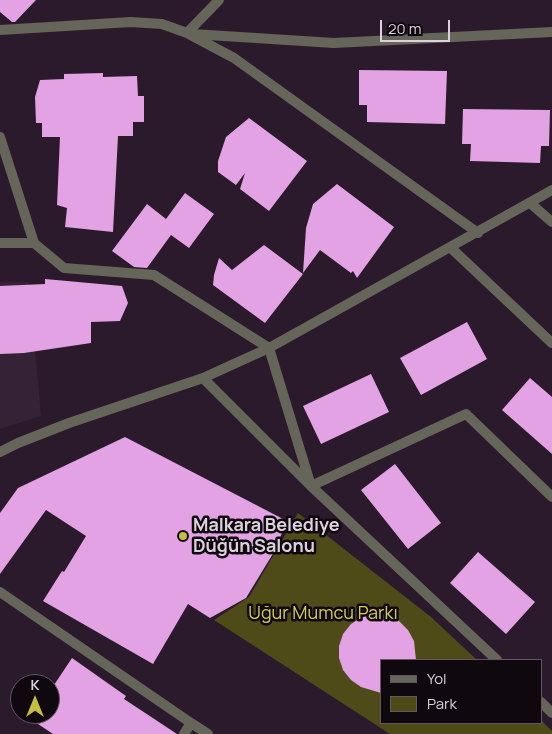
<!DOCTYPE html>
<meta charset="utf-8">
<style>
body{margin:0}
#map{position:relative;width:552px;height:734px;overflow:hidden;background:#2b1a2b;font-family:Manrope,sans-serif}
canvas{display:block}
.legend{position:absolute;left:380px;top:659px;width:162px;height:65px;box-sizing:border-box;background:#0f080f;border:1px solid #615861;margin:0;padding:6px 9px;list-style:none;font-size:15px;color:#dcd1dc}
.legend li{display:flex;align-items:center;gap:10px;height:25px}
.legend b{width:25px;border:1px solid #615861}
.north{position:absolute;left:10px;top:674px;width:50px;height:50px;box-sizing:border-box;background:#0f080f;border:1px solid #615861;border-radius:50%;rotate:0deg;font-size:14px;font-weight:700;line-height:20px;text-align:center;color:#dcd1dc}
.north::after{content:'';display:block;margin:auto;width:18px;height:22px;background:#c6bc3d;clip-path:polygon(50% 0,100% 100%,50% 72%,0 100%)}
.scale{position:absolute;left:380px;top:20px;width:70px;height:22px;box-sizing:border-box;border:2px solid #dcd1dc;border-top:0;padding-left:6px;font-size:15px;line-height:18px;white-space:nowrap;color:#dcd1dc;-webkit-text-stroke:4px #0f080f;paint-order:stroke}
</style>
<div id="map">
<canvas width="552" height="734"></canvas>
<ul class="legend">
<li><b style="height:6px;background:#66655a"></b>Yol</li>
<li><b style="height:14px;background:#4e4b19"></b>Park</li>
</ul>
<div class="north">K</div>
<div class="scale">20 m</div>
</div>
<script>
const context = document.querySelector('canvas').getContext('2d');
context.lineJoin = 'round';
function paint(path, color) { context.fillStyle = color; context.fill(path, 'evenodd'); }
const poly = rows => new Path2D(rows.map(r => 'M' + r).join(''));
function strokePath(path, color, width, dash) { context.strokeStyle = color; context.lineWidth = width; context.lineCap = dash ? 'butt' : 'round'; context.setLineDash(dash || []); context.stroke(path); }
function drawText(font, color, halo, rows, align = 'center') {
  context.font = font + ' Manrope,sans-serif'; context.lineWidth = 5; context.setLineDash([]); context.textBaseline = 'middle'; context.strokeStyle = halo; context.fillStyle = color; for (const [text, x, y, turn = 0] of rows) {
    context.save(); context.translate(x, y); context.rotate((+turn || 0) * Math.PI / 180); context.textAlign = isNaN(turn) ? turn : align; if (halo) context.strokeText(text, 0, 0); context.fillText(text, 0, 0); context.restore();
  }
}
paint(poly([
 [0,282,29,282,41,416,0,429]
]), '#362237');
paint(poly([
 [298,513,431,617,477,660,381,660,381,723,541,723,541,720,552,731,552,734,390,734,214,620,249,597]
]), '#4e4b19');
paint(poly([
 [0,0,36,0,15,22,12,22,0,12],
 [359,70,447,71,445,124,367,122,367,105,359,105],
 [103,73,103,77,137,76,138,96,144,96,144,122,133,122,133,136,118,136,113,232,65,227,67,208,57,205,60,137,42,137,42,123,36,123,35,97,40,80,64,79,64,74],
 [463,109,550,110,549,146,541,146,540,163,470,161,471,144,462,144],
 [249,118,307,161,269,211,240,189,245,173,236,185,218,172,218,161,226,137],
 [337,184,394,227,357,278,353,271,351,273,320,250,303,273,306,228,313,204],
 [185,193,214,214,189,248,171,235,147,268,134,267,112,251,147,204,166,219],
 [264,245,303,274,265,323,213,285,214,275,219,258,232,270],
 [45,279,122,286,128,303,120,321,91,322,91,343,24,353,0,354,0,286,45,284],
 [467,322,487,359,421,395,400,358],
 [371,374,389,412,321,444,303,406],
 [530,378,552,397,552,454,502,410],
 [125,437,287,521,274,552,246,598,210,618,188,604,153,664,43,601,62,571,64,572,86,536,46,510,0,574,0,513,18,488],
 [395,464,441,523,408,549,361,490],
 [478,552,535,602,506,634,450,583],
 [374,614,387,615,399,621,408,630,414,641,416,660,381,660,381,693,361,687,351,680,343,670,339,658,339,646,343,634,351,624,362,617],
 [72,658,126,696,124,699,177,734,53,734,23,714,50,714,50,691]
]), '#e2a2e3');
strokePath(poly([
 [0,30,131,22,162,24,187,33,234,58,478,233],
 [187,33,219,0],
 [193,34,334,43,552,32],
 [0,137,34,243,64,268,154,275,269,348,311,486,497,660],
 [530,203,552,222],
 [0,243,34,243],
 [451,248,552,343],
 [203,378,311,486,466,414,552,497],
 [0,452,18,443,69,423,203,378,269,348,552,190],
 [0,592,191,723,184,734],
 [541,702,552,713],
 [191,723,208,734]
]), '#66655a', 10);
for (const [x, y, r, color] of [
 [183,536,5,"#c6bc3d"]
]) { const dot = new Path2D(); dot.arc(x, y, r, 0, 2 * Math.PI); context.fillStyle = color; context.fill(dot); strokePath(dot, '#0f080f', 2); }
drawText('bold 18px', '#dcd1dc', '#0f080f', [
 ["Malkara Belediye",193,526],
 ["Düğün Salonu",193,547]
], 'left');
drawText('18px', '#d6cd51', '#0f080f', [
 ["Uğur Mumcu Parkı",323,614]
]);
</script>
